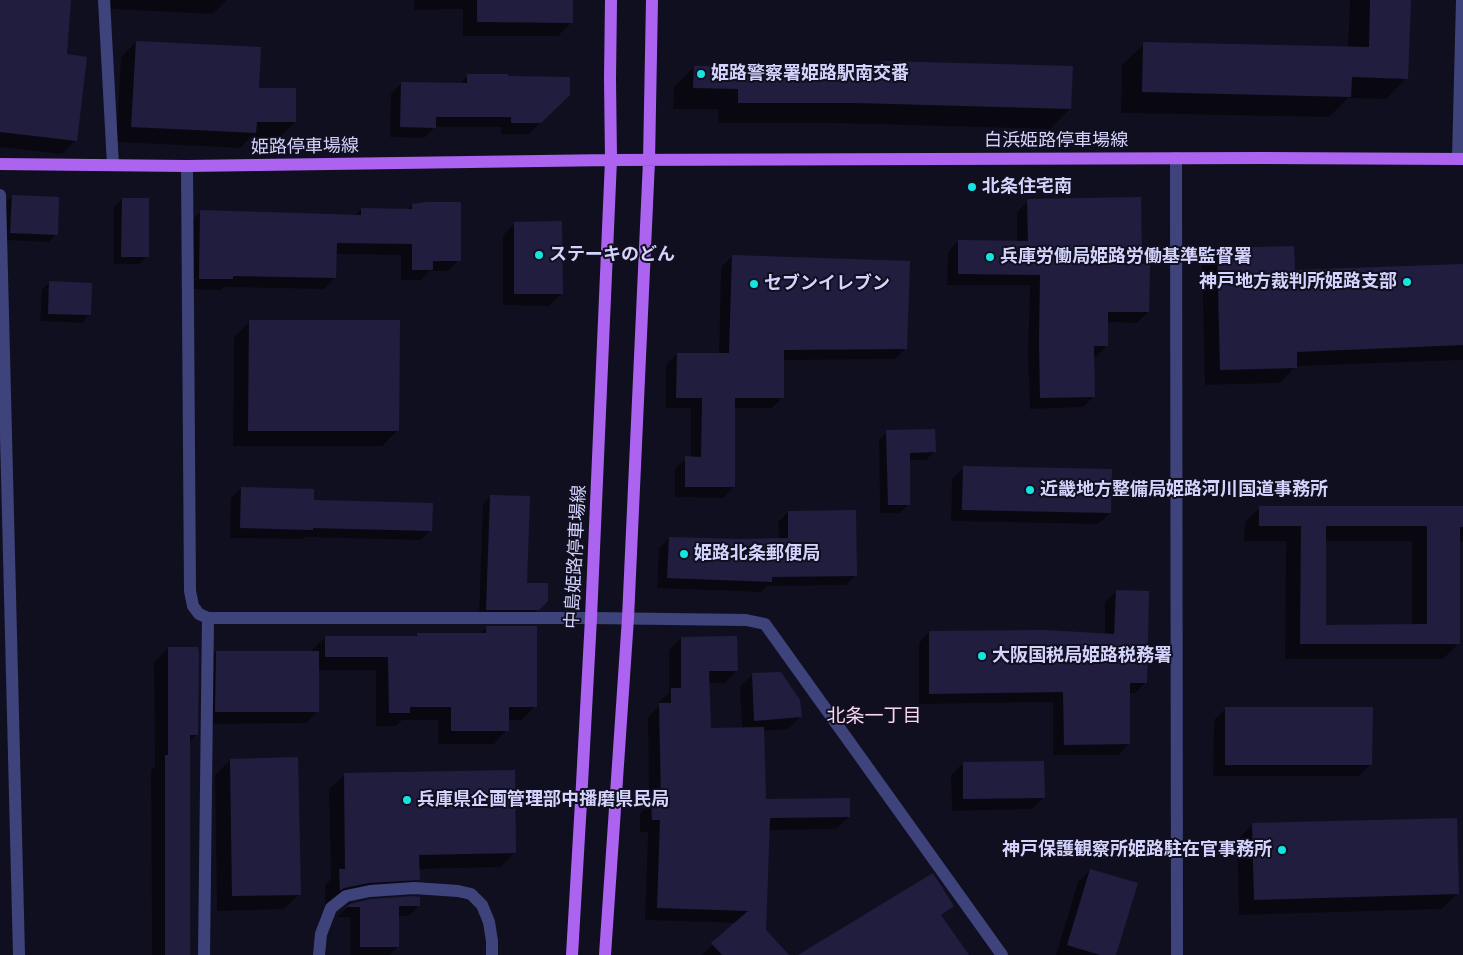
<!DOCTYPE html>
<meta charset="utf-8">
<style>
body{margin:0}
canvas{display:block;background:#100f20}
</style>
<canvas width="1463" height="955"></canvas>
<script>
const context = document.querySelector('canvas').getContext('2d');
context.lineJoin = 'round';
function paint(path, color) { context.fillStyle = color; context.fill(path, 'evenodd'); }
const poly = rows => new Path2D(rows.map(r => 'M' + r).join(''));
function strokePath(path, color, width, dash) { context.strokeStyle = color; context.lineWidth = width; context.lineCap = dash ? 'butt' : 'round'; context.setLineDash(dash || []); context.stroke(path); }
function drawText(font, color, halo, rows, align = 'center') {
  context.font = font + ' "PT Sans Narrow","Noto Sans JP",sans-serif'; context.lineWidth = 4; context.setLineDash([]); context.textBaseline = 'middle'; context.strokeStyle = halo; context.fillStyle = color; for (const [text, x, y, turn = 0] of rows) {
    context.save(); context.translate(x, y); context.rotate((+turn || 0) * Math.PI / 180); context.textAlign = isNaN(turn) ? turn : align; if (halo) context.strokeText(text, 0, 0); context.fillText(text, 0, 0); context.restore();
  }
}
paint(poly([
 [0,0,70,0,66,55,75,141,62,154,0,147],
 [111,0,227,0,213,14,111,9],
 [414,0,572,0,572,22,558,36,463,36,463,9,414,10],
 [1350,0,1410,0,1407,78,1386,99,1348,98,1329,117,1121,113,1122,65,1144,44,1348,48],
 [136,42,257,90,295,122,280,137,251,137,240,148,116,142,121,57],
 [882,62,1070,109,1050,129,836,123,718,123,718,109,673,109,674,87,694,67,876,69],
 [468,75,507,78,568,95,529,134,501,134,501,127,435,127,424,138,390,137,391,94,401,83,459,84],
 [12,196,56,234,49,242,3,240,4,204],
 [122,199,147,256,139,264,114,264,114,207],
 [1028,201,1141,265,1148,312,1137,323,1107,322,1107,346,1096,357,1093,357,1094,396,1083,407,1030,409,1028,354,1030,285,947,285,948,252,958,241,1017,242,1017,212],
 [412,205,459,260,448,271,430,271,421,280,401,280,401,255,336,254,335,278,324,289,224,287,221,290,189,289,189,223,200,212,355,216,361,209,407,210],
 [515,223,561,294,549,306,503,305,503,235],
 [1218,249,1293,271,1463,265,1463,360,1296,366,1280,383,1205,385,1202,265],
 [732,256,906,348,895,359,783,360,783,397,772,408,734,408,734,487,723,498,675,497,675,469,686,458,691,458,691,408,666,408,666,365,677,354,719,354,721,267],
 [50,282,89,315,82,323,40,321,42,290],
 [249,322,398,430,382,446,233,446,234,337],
 [887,432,934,452,926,460,908,460,908,505,900,513,880,513,879,439],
 [964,467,1110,513,1098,524,951,521,952,479],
 [241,488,312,501,431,530,421,540,304,537,302,539,230,538,231,498],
 [491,496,526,584,547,601,529,617,479,617,483,504],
 [1260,507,1463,507,1463,541,1459,542,1458,644,1443,659,1285,659,1286,541,1244,541,1245,522],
 [1325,541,1412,541,1412,626,1325,626],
 [788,512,856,575,846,585,767,586,761,592,657,588,659,548,669,538,739,540,779,539,778,522],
 [1116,591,1146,682,1135,693,1129,693,1129,744,1118,755,1053,755,1053,702,919,704,919,643,929,632,1105,635,1105,602],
 [487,627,535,706,522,720,507,720,507,730,494,744,438,744,438,720,402,720,396,726,376,726,376,670,317,670,317,712,306,723,204,724,204,664,216,652,312,652,312,650,325,637,414,638,418,634,480,634],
 [681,638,737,670,725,683,708,683,710,729,742,729,740,686,752,675,800,717,789,729,763,731,765,800,849,817,836,829,769,830,765,930,776,955,701,955,737,923,645,920,648,832,640,832,640,814,649,805,648,717,659,706,659,702,669,692,669,650],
 [168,648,197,734,189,743,189,955,152,955,151,770,155,767,154,662],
 [1226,708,1371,764,1359,776,1213,776,1214,720],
 [230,760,300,894,284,909,217,911,215,775],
 [963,763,1044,798,1032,809,952,811,951,775],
 [344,775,515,853,500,867,418,869,418,880,404,894,354,897,325,904,325,885,331,879,329,789],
 [1252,825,1457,894,1442,909,1239,915,1237,840],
 [1090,870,1115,955,1056,955,1078,882],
 [350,905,419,906,408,916,398,916,398,947,389,955,350,955,350,917,337,917]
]), '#0007');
paint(poly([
 [0,0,71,0,67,54,87,57,77,141,0,132],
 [477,0,573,0,573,23,477,22],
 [1370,0,1411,0,1408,79,1352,77,1351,97,1142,92,1143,42,1369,47],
 [136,41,261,47,259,88,296,88,296,122,257,122,256,133,131,127],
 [881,61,1073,66,1071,109,857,103,738,103,738,89,693,88,694,66,881,67],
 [467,74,508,74,508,76,570,77,570,95,541,123,511,123,511,117,436,117,436,128,400,127,401,82,467,83],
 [12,195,59,197,58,235,10,233],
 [1141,197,1142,264,1150,264,1149,312,1108,312,1108,346,1094,346,1095,397,1040,398,1039,342,1040,275,958,274,958,240,1028,241,1027,199],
 [122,198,149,198,149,257,121,257],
 [427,202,461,202,461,261,433,261,433,270,412,270,412,244,337,243,336,278,233,276,233,279,199,279,200,210,361,215,361,208,412,209,412,204],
 [562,221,563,294,514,294,514,222],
 [1294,246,1295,270,1463,264,1463,345,1297,352,1297,368,1220,370,1217,248],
 [732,255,910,261,907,349,784,350,784,398,735,398,735,487,685,487,685,456,701,457,702,398,676,398,677,353,729,353],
 [49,281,92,283,91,315,48,314],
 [249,320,400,320,399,431,248,431],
 [935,429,936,452,910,453,910,505,888,505,886,430],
 [963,466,1112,469,1111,513,962,510],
 [241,487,314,489,314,500,433,503,432,531,313,528,313,530,240,528],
 [490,495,530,496,527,583,548,583,548,601,539,610,486,610],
 [1259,506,1463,506,1463,527,1460,527,1460,644,1300,644,1301,526,1259,526],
 [1326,526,1427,526,1427,624,1326,625],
 [856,510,857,576,772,577,772,582,667,578,669,537,739,539,788,538,788,511],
 [1116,590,1149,591,1147,683,1130,683,1130,744,1064,745,1063,692,929,694,929,631,1045,630,1114,634],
 [486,626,537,626,537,707,509,707,509,731,451,731,451,707,410,707,410,713,389,713,388,657,325,657,325,636,417,636,417,633,486,633],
 [737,636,738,671,709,671,711,728,764,727,766,799,850,798,850,817,770,818,766,930,789,955,722,955,711,943,748,911,657,908,660,820,652,820,651,801,661,801,659,703,671,703,671,688,681,688,681,637],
 [168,647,198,647,198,651,199,651,198,735,190,735,190,955,165,955,165,755,168,755],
 [216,651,319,651,319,712,215,712],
 [781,672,800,700,802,717,754,721,752,673],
 [1225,707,1373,707,1372,765,1225,765],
 [298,757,301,895,232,896,230,759],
 [1044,761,1045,798,963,799,963,762],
 [515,770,516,853,419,855,420,880,369,883,344,888,340,891,339,869,345,869,344,773],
 [1457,818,1459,894,1254,900,1252,823],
 [1090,869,1138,883,1116,955,1100,955,1067,945],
 [933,873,954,906,941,915,969,955,798,955],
 [414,896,420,897,420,906,399,906,399,947,360,947,360,907,346,907,350,904,371,899]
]), '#201d3f');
strokePath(poly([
 [104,0,113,165],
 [1176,158,1177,955],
 [1458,159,1462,0],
 [187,166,190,591,193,606,199,614,208,618,591,618,746,620,765,624,1002,955],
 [0,195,19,955],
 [204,955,208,618],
 [319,955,321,934,331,908,346,896,370,891,414,888,458,891,471,894,482,905,489,922,492,941,492,955]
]), '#3f437b', 12);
strokePath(poly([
 [0,164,187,166,611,160,1263,158,1463,159],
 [572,955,581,802,591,618,611,160,610,79,611,0],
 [605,955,628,618,649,161,652,0]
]), '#ac64f0', 12);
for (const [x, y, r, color] of [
 [701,74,5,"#16e4e1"],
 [972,187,5,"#16e4e1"],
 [539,255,5,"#16e4e1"],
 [990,257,5,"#16e4e1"],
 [1407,282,5,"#16e4e1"],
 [754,284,5,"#16e4e1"],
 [1030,490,5,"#16e4e1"],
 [684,554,5,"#16e4e1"],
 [982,656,5,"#16e4e1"],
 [407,800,5,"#16e4e1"],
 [1282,850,5,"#16e4e1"]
]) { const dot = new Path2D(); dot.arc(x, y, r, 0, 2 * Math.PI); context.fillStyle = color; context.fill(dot); strokePath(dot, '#100f20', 2); }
drawText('bold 18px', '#d3d3fb', '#100f20', [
 ["姫路警察署姫路駅南交番",711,74],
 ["北条住宅南",982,187],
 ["ステーキのどん",549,255],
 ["兵庫労働局姫路労働基準監督署",1000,257],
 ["神戸地方裁判所姫路支部",1397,282,"right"],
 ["セブンイレブン",764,284],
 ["近畿地方整備局姫路河川国道事務所",1040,490],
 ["姫路北条郵便局",694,554],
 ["大阪国税局姫路税務署",992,656],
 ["兵庫県企画管理部中播磨県民局",417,800],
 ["神戸保護観察所姫路駐在官事務所",1272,850,"right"]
], 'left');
drawText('18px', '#d3d3fb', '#100f20', [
 ["白浜姫路停車場線",1056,141],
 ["姫路停車場線",305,147,-1],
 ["中島姫路停車場線",576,557,-87]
]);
drawText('19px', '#fbd4f1', '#100f20', [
 ["北条一丁目",874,717]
]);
</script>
